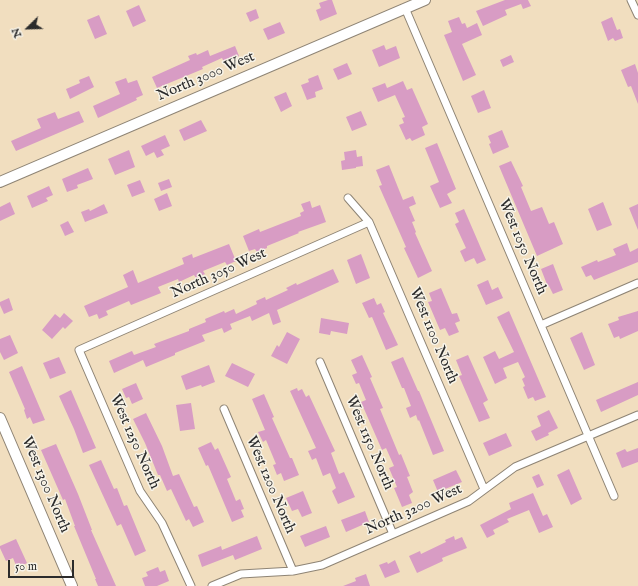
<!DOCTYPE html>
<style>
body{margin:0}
#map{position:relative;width:638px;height:586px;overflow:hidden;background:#f1debf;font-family:"IM FELL English",serif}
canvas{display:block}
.north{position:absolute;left:8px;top:8px;width:40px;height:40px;-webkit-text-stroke:3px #f7f3e8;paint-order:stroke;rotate:247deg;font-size:11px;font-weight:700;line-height:16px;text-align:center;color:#2b2b2b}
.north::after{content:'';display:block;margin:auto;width:14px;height:18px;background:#2b2b2b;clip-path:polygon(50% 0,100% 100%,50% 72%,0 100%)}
.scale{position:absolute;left:8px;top:560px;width:66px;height:18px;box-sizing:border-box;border:2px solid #2b2b2b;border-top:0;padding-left:5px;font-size:12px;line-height:14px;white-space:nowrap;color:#2b2b2b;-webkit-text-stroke:3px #f7f3e8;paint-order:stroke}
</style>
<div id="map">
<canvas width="638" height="586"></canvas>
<div class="north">N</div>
<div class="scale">50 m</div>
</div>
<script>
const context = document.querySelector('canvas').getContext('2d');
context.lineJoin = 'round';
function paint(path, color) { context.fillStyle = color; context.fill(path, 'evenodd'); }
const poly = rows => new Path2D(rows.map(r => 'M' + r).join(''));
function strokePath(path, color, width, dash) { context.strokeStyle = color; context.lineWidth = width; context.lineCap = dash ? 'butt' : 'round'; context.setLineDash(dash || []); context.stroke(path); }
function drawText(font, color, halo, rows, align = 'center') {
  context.font = font + ' "IM FELL English",serif'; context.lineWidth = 3; context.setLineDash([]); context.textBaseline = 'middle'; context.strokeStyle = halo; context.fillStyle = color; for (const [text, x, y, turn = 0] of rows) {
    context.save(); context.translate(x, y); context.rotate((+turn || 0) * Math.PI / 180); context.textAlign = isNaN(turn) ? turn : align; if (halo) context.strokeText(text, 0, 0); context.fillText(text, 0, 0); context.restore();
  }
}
paint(poly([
 [328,0,332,0,337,14,320,21,316,10,321,8,319,3],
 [505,0,529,0,528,0,531,6,523,9,521,4,505,10,507,15,483,26,476,11],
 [139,5,146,21,133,27,126,11],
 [256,9,259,18,250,22,246,13],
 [99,15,107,34,95,39,87,20],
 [459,17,462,24,465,23,467,28,477,23,482,35,462,44,476,75,463,81,444,35,452,32,448,21],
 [612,17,617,30,620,29,623,38,615,41,613,38,608,41,601,22],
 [280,22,285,33,268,40,263,29],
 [384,45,386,50,396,46,400,58,379,67,372,50],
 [235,46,239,56,224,62,222,58,202,67,203,69,157,88,152,77,190,60,188,56,196,53,197,55,208,50,210,56],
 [511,55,514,62,503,67,500,60],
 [347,63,352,74,338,80,333,69],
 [635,64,638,73,638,104,631,86,628,87,621,70],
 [318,75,323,89,315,92,316,97,307,100,301,85,309,82,308,79],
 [89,76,94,87,70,99,66,89,80,83,79,80],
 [126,78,128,83,137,80,143,95,136,98,137,100,98,118,93,106,120,94,115,82],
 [403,81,407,90,412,88,428,124,422,127,425,135,412,141,410,138,406,140,399,125,404,123,402,118,405,117,395,95,378,102,372,88,385,83,387,88],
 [484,90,491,108,478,113,471,96],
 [286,92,292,106,281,112,274,97],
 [79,111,84,122,16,151,11,141,41,128,37,119,55,112,58,119],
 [361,111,367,125,352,131,346,117],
 [201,120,207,131,184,141,179,130],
 [502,130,509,147,493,154,489,144,491,143,488,136],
 [165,135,170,146,161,150,164,155,157,158,154,152,146,156,141,146],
 [437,143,456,189,447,194,452,203,440,208,430,186,439,182,425,148],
 [129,150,135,167,115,175,108,159],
 [356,150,357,157,362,156,363,166,356,167,356,168,342,170,341,161,345,160,344,152],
 [511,161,523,186,521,187,531,211,542,207,549,224,554,222,563,244,537,256,499,166],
 [389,165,403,200,413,196,416,204,409,207,415,221,412,222,416,232,415,233,432,271,418,278,404,248,406,247,379,186,382,185,376,170],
 [88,168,93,179,77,185,78,188,67,192,62,179],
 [169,179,172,187,161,191,158,183],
 [140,180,145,192,132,197,127,185],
 [49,186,53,195,46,198,48,201,32,208,27,196],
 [167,193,172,206,159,211,154,199],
 [310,201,312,208,320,205,326,222,298,232,299,233,267,246,267,248,257,252,255,249,249,251,243,236,259,229,260,232,301,216,300,213,304,211,301,204],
 [10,202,15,214,0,221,0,207],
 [603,202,612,225,597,231,588,209],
 [104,204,108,213,85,222,81,212,89,209,90,211],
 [638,204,638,230,629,208],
 [464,209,486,260,477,264,474,258,465,262,460,251,466,248,455,224,459,222,455,213],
 [68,221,74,232,65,236,60,225],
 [627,243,630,252,638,248,638,262,594,280,591,275,586,277,581,267,597,260,598,262,616,255,613,249],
 [229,244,236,261,227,265,225,262,203,271,205,274,196,278,194,275,179,282,178,279,158,287,161,293,131,305,129,301,106,311,108,315,99,319,97,314,89,317,84,306,128,287,123,275,133,270,138,283,184,264,182,258,192,254,193,258],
 [361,254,370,278,356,284,347,260],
 [553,264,563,290,553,294,549,286,548,287,541,269],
 [333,269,339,282,277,310,281,322,273,325,269,313,252,321,250,316,230,324,232,329,224,333,222,328,202,335,205,341,175,353,175,355,146,367,143,360,114,373,109,361,132,351,134,355,156,347,154,344,189,331,189,329,206,322,205,319,224,311,225,313,234,309,236,314,257,304,256,301,265,297,266,300,288,290,286,288,296,283,297,285],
 [488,280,492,290,498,287,503,298,486,305,477,285],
 [441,288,452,314,457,313,460,321,455,323,459,332,449,336,445,328,440,330,428,302,432,301,429,293],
 [9,298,13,310,4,314,0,305,0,302],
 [374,298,377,305,381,303,385,312,383,313,398,345,386,350,372,317,369,318,362,303],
 [509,311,546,397,535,401,533,397,528,399,523,387,525,386,522,379,525,377,518,362,503,368,507,378,495,384,483,357,495,351,499,359,514,352,497,317],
 [638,311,638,331,620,339,619,336,614,338,608,324,619,320,618,317],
 [64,313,73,321,65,329,63,327,52,339,42,330,55,314,60,318],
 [321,318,349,323,347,334,331,331,330,335,319,333],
 [287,332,300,339,287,364,271,356,277,345,279,347],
 [582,332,595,365,584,370,570,338],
 [10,335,18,353,4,360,0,352,0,339],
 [362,355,372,377,370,378,383,408,380,409,399,455,401,454,410,476,407,477,413,492,409,495,412,503,402,507,394,488,397,487,389,468,394,466,386,448,382,450,361,402,366,400,359,383,356,384,352,375,357,373,351,360],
 [468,355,488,400,483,403,490,418,479,422,459,376,462,375,456,360],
 [59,357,66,373,50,379,43,363],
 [403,357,418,391,419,391,444,451,433,455,419,420,418,421,416,415,410,418,406,408,411,406,404,388,402,388,391,362],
 [232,363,255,374,248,387,225,376],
 [209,365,215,382,202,387,201,385,186,390,181,376],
 [22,366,45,420,33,424,30,417,27,419,24,410,25,409,9,372],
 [638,382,638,395,601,412,596,400],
 [136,383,143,399,132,404,129,397,126,398,122,389],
 [297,388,298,391,302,389,306,397,309,395,335,451,331,453,339,474,344,472,355,497,338,504,332,491,336,488,330,473,323,476,316,458,312,460,308,451,316,448,290,391],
 [71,390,96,448,83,453,74,429,59,396],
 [264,394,274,417,272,418,290,458,292,458,299,475,284,481,281,473,277,475,273,465,276,464,266,440,263,442,258,432,265,430,252,399],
 [191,403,195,429,180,431,176,405],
 [549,410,558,428,548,433,549,435,536,441,531,431,541,426,537,416],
 [146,413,162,446,173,476,179,474,194,507,197,506,204,522,193,527,189,519,186,521,171,489,167,491,160,475,158,475,145,443,133,419],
 [506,433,512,446,489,456,483,443],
 [211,442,215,450,218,448,227,468,231,477,227,479,236,501,240,499,244,509,241,510,244,517,232,522,208,465,206,466,198,448],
 [56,444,78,494,92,530,91,530,116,586,98,586,95,579,96,579,74,526,75,526,65,499,63,500,41,450],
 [638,448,638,462,622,468,616,453,625,449,627,452],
 [101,460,114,489,117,488,124,506,127,505,146,551,135,556,121,524,117,526,89,465],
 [569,469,582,499,571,505,557,475],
 [456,470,462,482,438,492,433,480],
 [539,474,544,485,537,488,532,477],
 [303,491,312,513,302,517,298,509,292,511,286,498],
 [533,493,543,516,547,514,553,527,539,533,529,510,507,519,509,522,493,530,495,534,487,538,480,525,511,509,509,503],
 [365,511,369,522,346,532,341,520],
 [326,526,330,537,305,547,300,536],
 [257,536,262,549,235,560,233,555,202,567,198,555,221,546,222,550],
 [454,536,455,540,462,537,467,548,442,558,443,561,417,573,409,556,420,551,421,554,446,542,445,540],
 [16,539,27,563,17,568,13,558,6,561,0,548,0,546],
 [395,560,400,572,385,578,379,565,387,562,388,564],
 [158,567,160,572,165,570,169,581,157,586,145,586,142,578,148,576,146,572],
 [366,574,370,586,343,586,356,581,355,578]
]), '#d89cc4');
const street = poly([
 [631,0,638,15],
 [405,8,614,496],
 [348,198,369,222,484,489],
 [541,325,638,283],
 [320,362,393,534],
 [224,409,293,571],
 [191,586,162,523,140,491,79,350,369,222],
 [212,586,241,574,293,571,322,565,469,501,515,467,638,415]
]);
const secondary = poly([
 [0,182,425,0],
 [0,418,72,586]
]);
strokePath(street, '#8e8475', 9);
strokePath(secondary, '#8e8475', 12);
strokePath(street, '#fff', 7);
strokePath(secondary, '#fff', 10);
drawText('15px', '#2b2b2b', '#f7f3e8', [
 ["North 3000 West",206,77,-23],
 ["West 1050 North",522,247,67],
 ["North 3050 West",219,274,-24],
 ["West 1100 North",433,336,67],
 ["West 1250 North",134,442,66],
 ["West 1150 North",369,443,67],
 ["West 1300 North",45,485,67],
 ["West 1200 North",270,485,67],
 ["North 3200 West",414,510,-24]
]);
</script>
